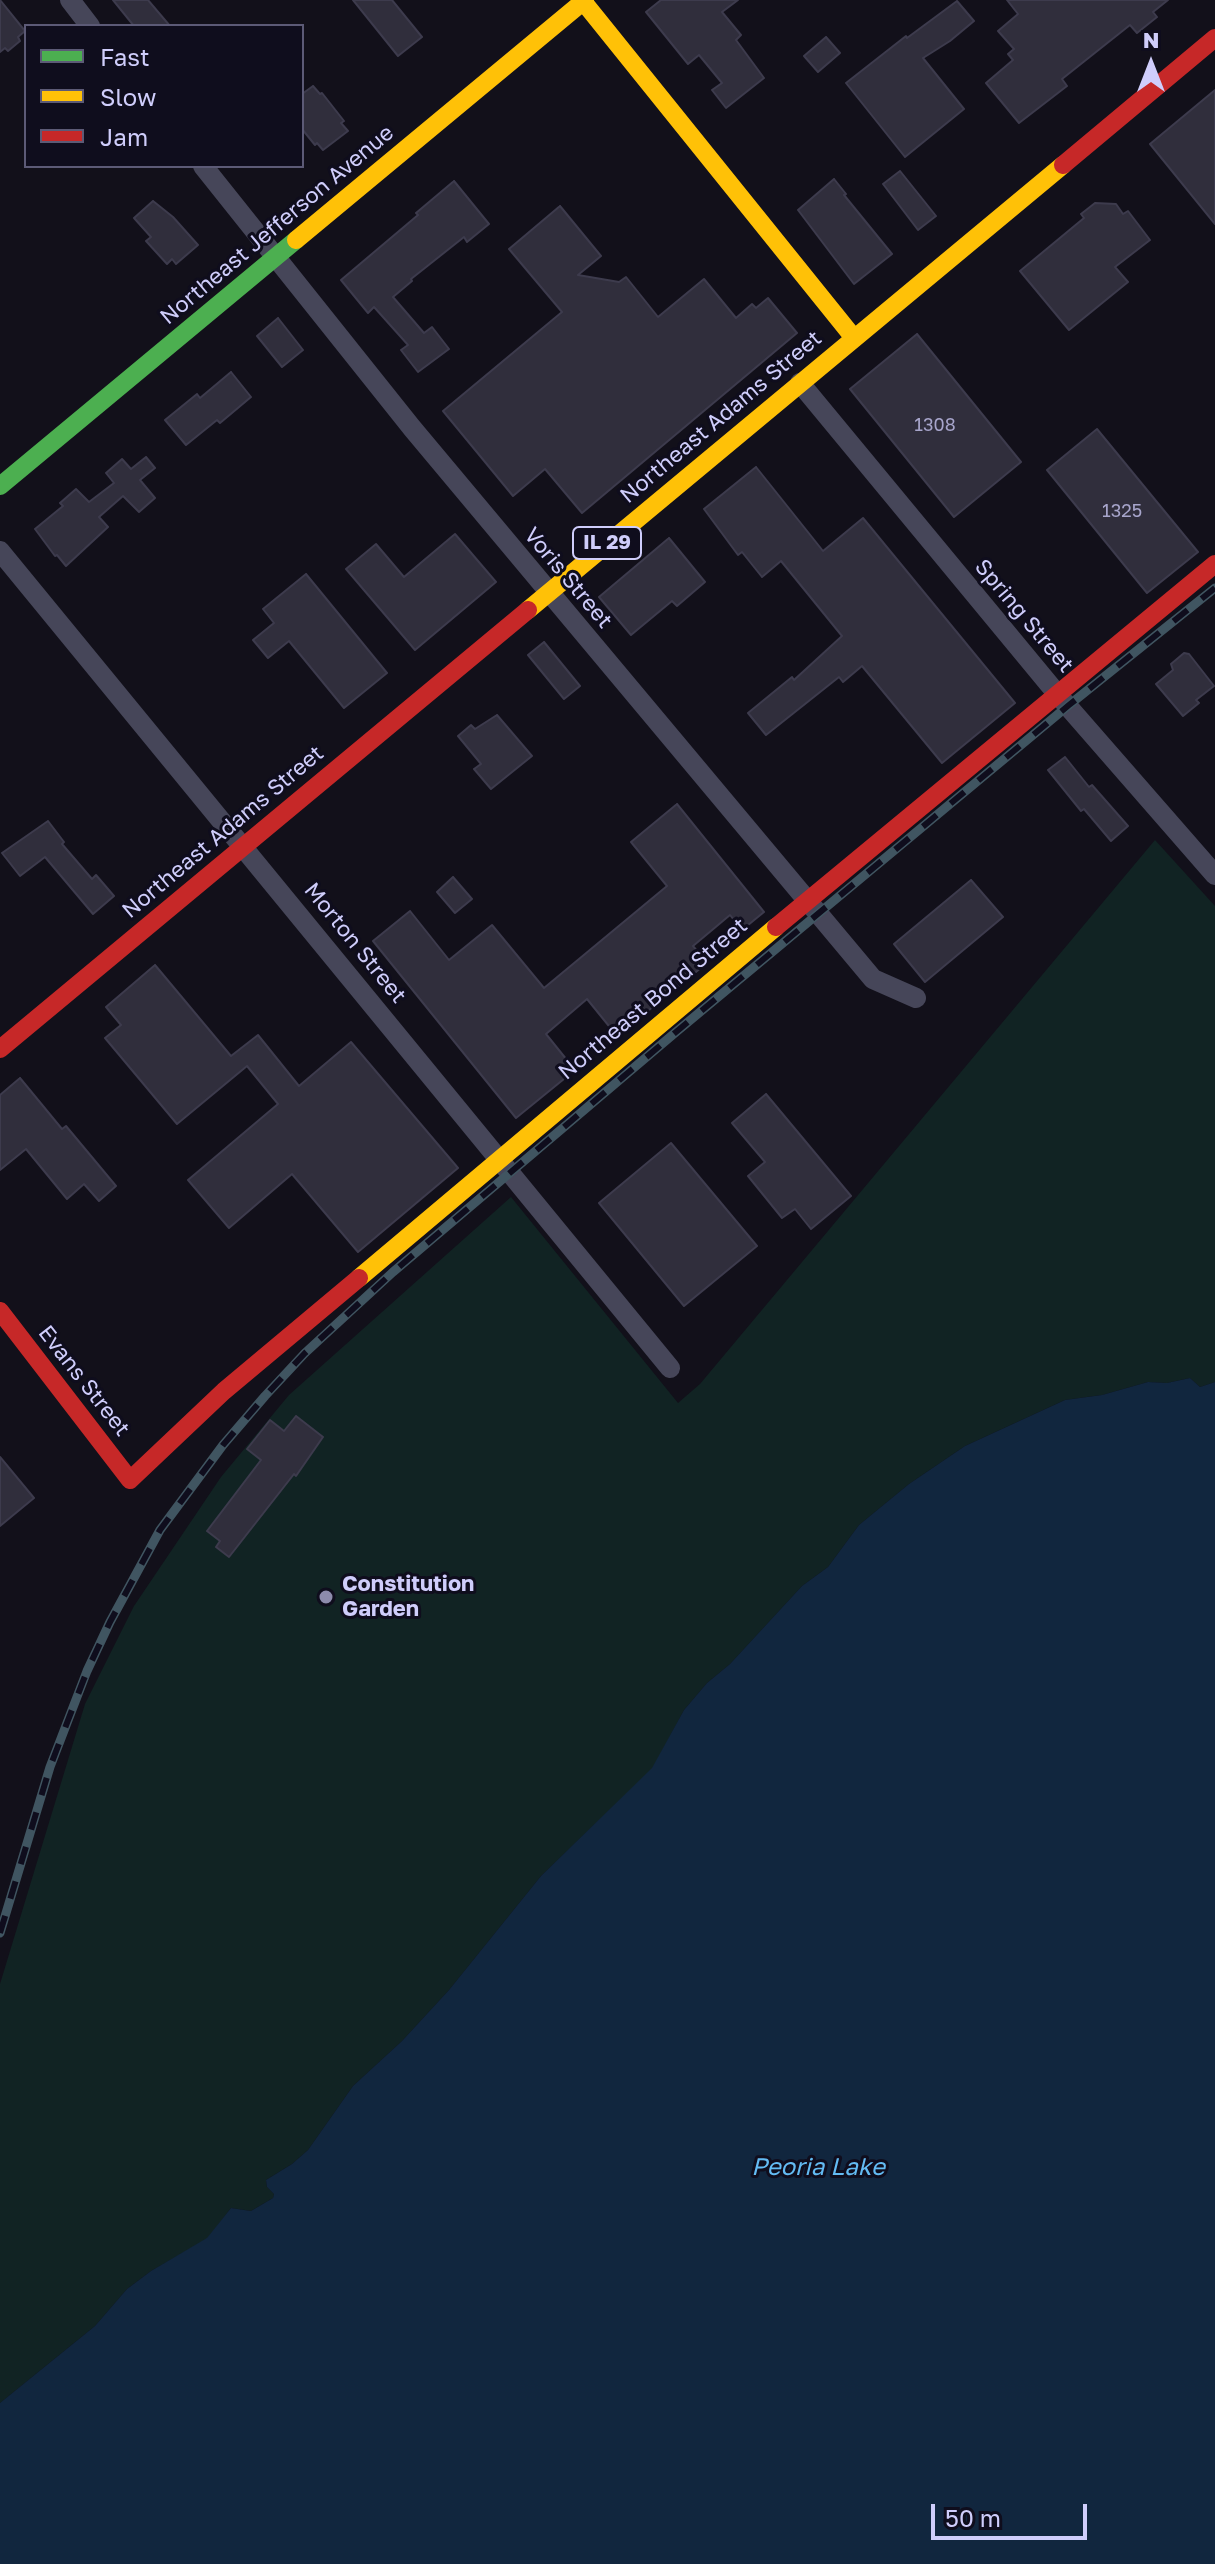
<!DOCTYPE html>
<style>
body{margin:0}
#map{position:relative;width:1215px;height:2564px;overflow:hidden;background:#12101a;font-family:"Golos Text",sans-serif}
canvas{display:block}
.legend{position:absolute;left:24px;top:24px;width:280px;height:144px;box-sizing:border-box;background:#0f0d1d;border:2px solid #5c5a76;margin:0;padding:10px 14px;list-style:none;font-size:24px;color:#cfcdfb}
.legend li{display:flex;align-items:center;gap:16px;height:40px}
.legend b{width:40px;border:2px solid #5c5a76}
.north{position:absolute;left:1111px;top:24px;width:80px;height:80px;-webkit-text-stroke:6px #0f0d1d;paint-order:stroke;rotate:0deg;font-size:22px;font-weight:700;line-height:32px;text-align:center;color:#cfcdfb}
.north::after{content:'';display:block;margin:auto;width:28px;height:36px;background:#cfcdfb;clip-path:polygon(50% 0,100% 100%,50% 72%,0 100%)}
.scale{position:absolute;left:931px;top:2504px;width:156px;height:36px;box-sizing:border-box;border:4px solid #cfcdfb;border-top:0;padding-left:10px;font-size:24px;line-height:28px;white-space:nowrap;color:#cfcdfb;-webkit-text-stroke:6px #0f0d1d;paint-order:stroke}
</style>
<div id="map">
<canvas width="1215" height="2564"></canvas>
<ul class="legend">
<li><b style="height:10px;background:#4caf50"></b>Fast</li>
<li><b style="height:10px;background:#ffc107"></b>Slow</li>
<li><b style="height:10px;background:#c62828"></b>Jam</li>
</ul>
<div class="north">N</div>
<div class="scale">50 m</div>
</div>
<script>
const context = document.querySelector('canvas').getContext('2d');
context.lineJoin = 'round';
function paint(path, color) { context.fillStyle = color; context.fill(path, 'evenodd'); }
const poly = rows => new Path2D(rows.map(r => 'M' + r).join(''));
function strokePath(path, color, width, dash) { context.strokeStyle = color; context.lineWidth = width; context.lineCap = dash ? 'butt' : 'round'; context.setLineDash(dash || []); context.stroke(path); }
function drawText(font, color, halo, rows, align = 'center') {
  context.font = font + ' "Golos Text",sans-serif'; context.lineWidth = 6; context.setLineDash([]); context.textBaseline = 'middle'; context.strokeStyle = halo; context.fillStyle = color; for (const [text, x, y, turn = 0] of rows) {
    context.save(); context.translate(x, y); context.rotate((+turn || 0) * Math.PI / 180); context.textAlign = isNaN(turn) ? turn : align; if (halo) context.strokeText(text, 0, 0); context.fillText(text, 0, 0); context.restore();
  }
}
paint(poly([
 [1155,840,1215,906,1215,1382,1200,1387,1190,1378,1167,1383,1148,1382,1102,1395,1065,1400,965,1446,909,1484,859,1525,828,1567,802,1586,730,1664,707,1683,684,1710,653,1768,541,1876,449,1990,402,2041,353,2086,308,2150,292,2164,266,2180,267,2187,274,2194,273,2198,251,2211,231,2208,207,2239,151,2271,127,2289,95,2326,0,2403,0,1984,85,1704,134,1606,221,1477,289,1395,511,1197,678,1403,700,1384]
]), '#112323');
paint(poly([
 [1190,1378,1200,1387,1215,1382,1215,2564,0,2564,0,2403,95,2326,127,2289,151,2271,207,2238,231,2208,251,2211,273,2198,274,2194,267,2187,266,2180,292,2164,308,2150,353,2086,402,2041,449,1990,541,1876,652,1768,684,1710,707,1683,730,1664,802,1586,828,1567,859,1525,909,1484,965,1446,1065,1400,1102,1395,1148,1382,1167,1383]
]), '#11263e');
const building = poly([
 [0,0,25,31,18,37,20,41,8,51,5,48,0,52,0,0],
 [113,0,148,0,170,26,134,26,113,0],
 [353,0,392,0,422,37,398,56,353,0],
 [661,0,738,0,722,12,741,35,736,40,764,78,726,108,712,90,722,83,699,55,688,64,646,12,661,0],
 [1007,0,1168,0,1153,12,1157,17,1137,33,1130,25,1062,79,1067,86,1019,123,986,83,1013,60,1008,54,1014,49,998,31,1018,14,1007,0],
 [957,1,974,21,950,41,923,58,964,109,905,157,846,83,906,36,907,38,957,1],
 [826,37,840,53,818,72,804,56,826,37],
 [313,86,320,94,322,93,344,121,341,123,348,131,323,150,317,143,315,145,302,129,302,94,313,86],
 [1215,90,1215,224,1150,144,1215,90],
 [900,171,936,216,918,230,883,184,900,171],
 [834,179,846,194,844,195,892,254,854,284,798,210,834,179],
 [454,181,489,224,467,242,464,237,411,279,412,281,393,297,424,333,432,327,449,349,418,372,401,350,408,345,374,307,368,313,341,280,418,215,416,213,454,181],
 [153,201,173,217,198,245,176,264,172,259,167,264,146,241,151,237,134,218,153,201],
 [1095,203,1116,204,1123,214,1128,211,1150,240,1115,267,1128,282,1069,330,1020,271,1084,218,1081,214,1095,203],
 [560,206,601,256,578,275,619,282,626,277,658,317,704,279,736,318,752,304,756,308,768,298,797,333,582,513,545,469,513,496,443,411,562,312,509,249,560,206],
 [278,318,303,350,282,367,257,336,278,318],
 [917,334,1021,462,954,517,850,389,917,334],
 [231,372,251,397,220,423,217,420,186,445,165,420,197,394,200,398,231,372],
 [1097,429,1198,552,1147,593,1047,470,1097,429],
 [146,457,155,468,140,480,155,498,139,512,123,496,99,517,108,527,66,566,57,555,55,556,35,529,63,506,60,503,76,489,89,502,114,483,106,473,122,459,131,469,146,457],
 [756,467,823,551,863,518,1015,703,942,763,862,666,843,682,839,677,766,735,748,713,792,677,794,680,842,636,781,561,762,577,742,552,738,555,704,509,756,467],
 [455,534,496,582,415,650,346,569,376,544,404,577,455,534],
 [669,538,705,582,677,606,672,601,631,635,599,597,669,538],
 [306,574,387,673,344,708,289,641,268,658,253,640,274,623,263,609,306,574],
 [544,642,580,686,564,699,528,655,544,642],
 [1184,653,1189,654,1214,686,1196,700,1199,703,1183,716,1156,684,1173,670,1171,664,1184,653],
 [497,715,532,756,491,789,474,769,481,764,458,736,471,725,475,729,497,715],
 [1065,757,1089,787,1092,785,1128,826,1111,841,1084,809,1081,811,1048,770,1065,757],
 [677,804,764,912,742,930,730,915,693,946,707,963,617,1036,587,999,546,1034,575,1070,516,1118,373,941,410,911,449,960,492,925,544,988,667,886,631,842,677,804],
 [48,821,64,842,62,844,92,879,96,875,114,896,93,914,45,857,20,876,2,853,48,821],
 [453,877,472,899,455,913,437,892,453,877],
 [971,880,1003,917,925,982,894,944,971,880],
 [155,965,231,1056,258,1035,299,1086,351,1042,458,1168,358,1252,292,1174,229,1228,188,1180,278,1104,247,1066,177,1124,105,1038,121,1025,106,1007,155,965],
 [20,1078,62,1129,66,1126,116,1186,99,1201,84,1184,67,1199,26,1149,0,1170,0,1095,20,1078],
 [766,1094,851,1196,811,1229,795,1209,782,1218,748,1176,765,1162,732,1123,766,1094],
 [671,1143,757,1246,684,1306,599,1203,671,1143],
 [296,1416,323,1437,296,1476,294,1474,229,1557,216,1547,220,1541,207,1531,261,1460,247,1449,270,1420,284,1431,296,1416],
 [0,1457,34,1498,0,1526,0,1457]
]);
paint(building, '#302e3c');
strokePath(building, '#3d3b4d', 2);
strokePath(poly([
 [70,0,90,26],
 [203,166,412,428,873,979,916,998],
 [800,383,1058,695,1215,875],
 [0,551,670,1368]
]), '#464659', 20);
strokePath(poly([
 [0,486,296,240]
]), '#4caf50', 18);
strokePath(poly([
 [582,0,854,338],
 [296,240,585,0],
 [528,610,1063,165],
 [359,1278,776,927]
]), '#ffc107', 18);
strokePath(poly([
 [1063,165,1215,38],
 [776,927,1215,564],
 [0,1049,528,610],
 [0,1311,130,1480,224,1391,359,1278]
]), '#c62828', 18);
const rail = poly([
 [0,1933,50,1767,87,1671,110,1622,160,1530,223,1445,265,1396,305,1353,393,1272,676,1032,1069,705,1215,588]
]);
strokePath(rail, '#405561', 9);
strokePath(rail, '#0f0d1d', 6, [18]);
for (const [x, y, r, color] of [
 [326,1597,8,"#8d8bac"]
]) { const dot = new Path2D(); dot.arc(x, y, r, 0, 2 * Math.PI); context.fillStyle = color; context.fill(dot); strokePath(dot, '#0f0d1d', 3); }
drawText('18px', '#a7a5cb', null, [
 ["1308",935,425],
 ["1325",1122,511]
]);
for (const [x, y, w] of [
 [607,543,68]
]) { const box = new Path2D(); box.roundRect(x - w / 2, y - 16, w, 32, 6); context.fillStyle = '#0f0d1d'; context.fill(box); strokePath(box, '#cfcdfb', 2); }
drawText('bold 20px', '#cfcdfb', null, [
 ["IL 29",607,543]
]);
drawText('22px', '#cfcdfb', '#0f0d1d', [
 ["Northeast Jefferson Avenue",277,225,-40],
 ["Northeast Adams Street",721,417,-40],
 ["Voris Street",568,578,50],
 ["Spring Street",1024,616,50],
 ["Northeast Adams Street",223,832,-40],
 ["Morton Street",355,943,51],
 ["Northeast Bond Street",653,999,-40],
 ["Evans Street",84,1381,52]
]);
drawText('bold 22px', '#cfcdfb', '#0f0d1d', [
 ["Constitution",342,1584],
 ["Garden",342,1609]
], 'left');
drawText('italic 24px', '#63bbf3', '#0f0d1d', [
 ["Peoria Lake",818,2167]
]);
</script>
